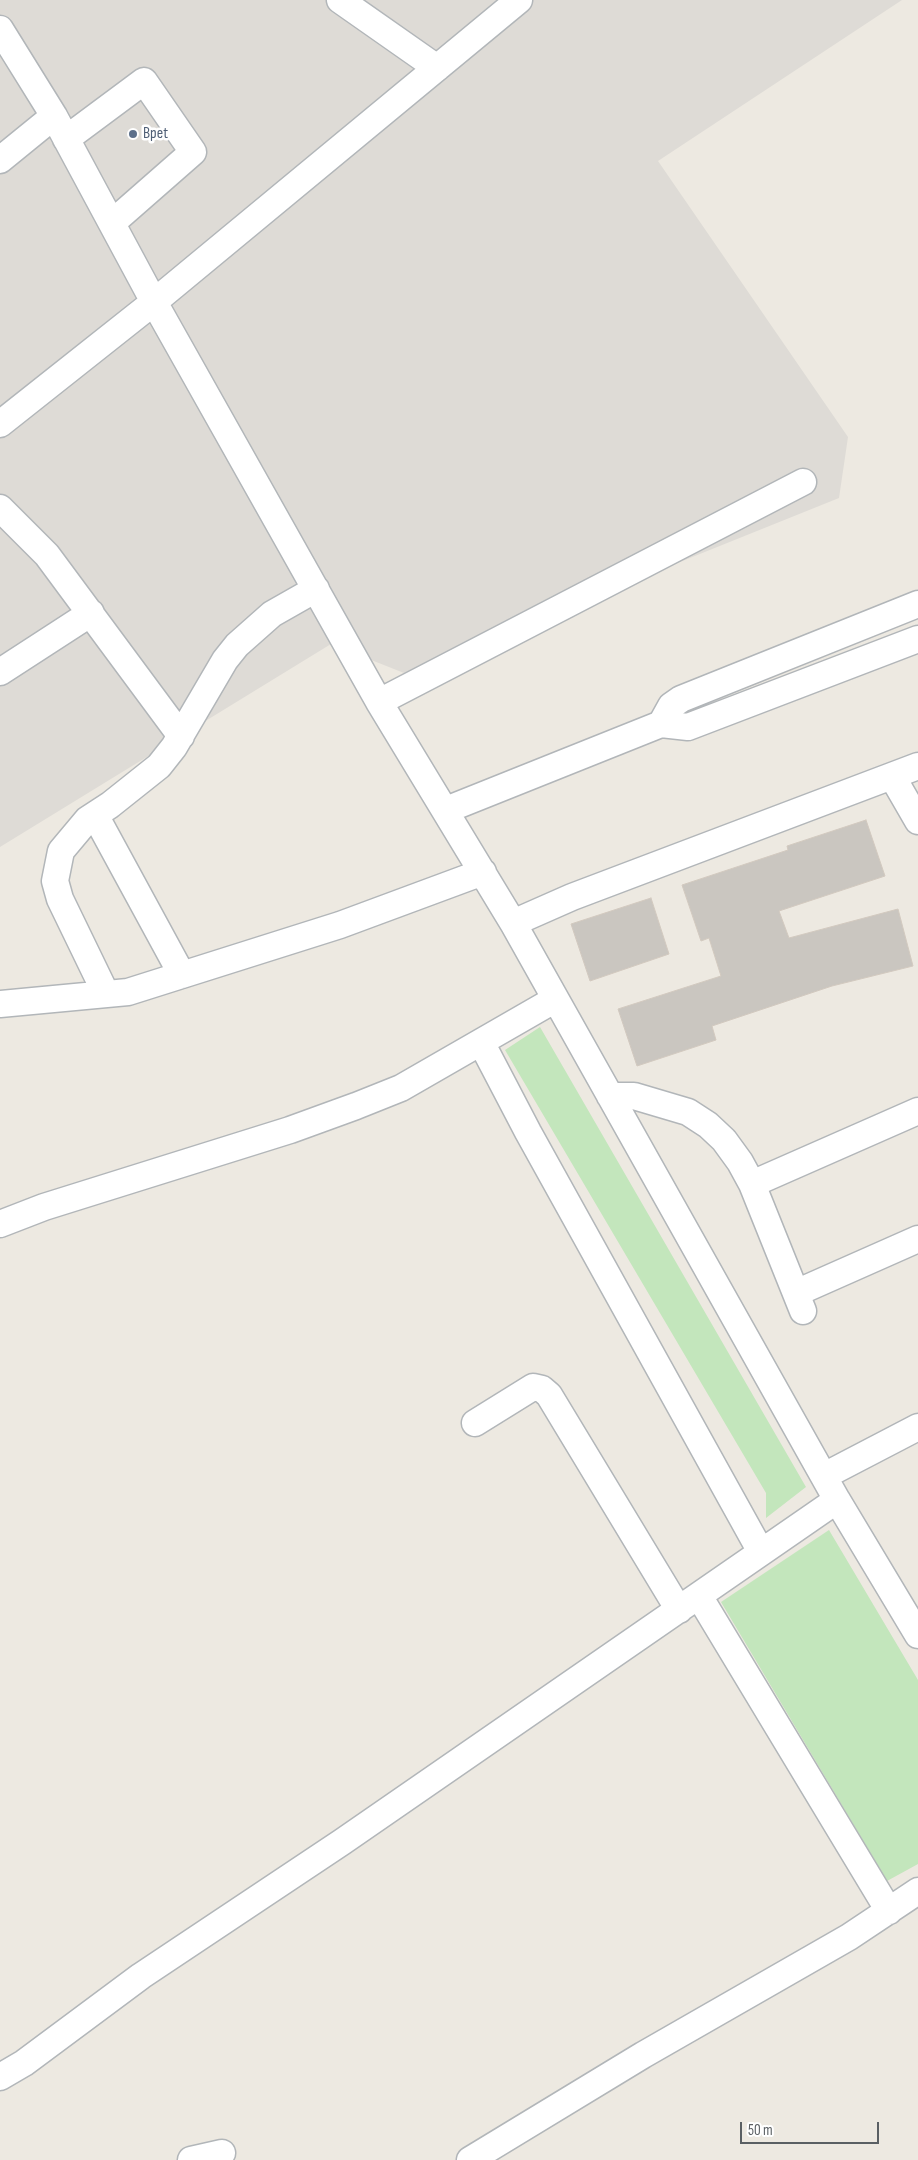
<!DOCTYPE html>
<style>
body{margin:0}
#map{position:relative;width:918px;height:2160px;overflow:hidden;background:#ede9e1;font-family:"Sofia Sans Condensed",sans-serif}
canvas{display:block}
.scale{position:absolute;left:740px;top:2122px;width:139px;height:22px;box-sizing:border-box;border:2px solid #5a5f63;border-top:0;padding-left:6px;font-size:15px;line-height:18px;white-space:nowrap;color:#5a5f63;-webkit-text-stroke:4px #fff;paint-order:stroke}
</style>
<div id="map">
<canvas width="918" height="2160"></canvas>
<div class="scale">50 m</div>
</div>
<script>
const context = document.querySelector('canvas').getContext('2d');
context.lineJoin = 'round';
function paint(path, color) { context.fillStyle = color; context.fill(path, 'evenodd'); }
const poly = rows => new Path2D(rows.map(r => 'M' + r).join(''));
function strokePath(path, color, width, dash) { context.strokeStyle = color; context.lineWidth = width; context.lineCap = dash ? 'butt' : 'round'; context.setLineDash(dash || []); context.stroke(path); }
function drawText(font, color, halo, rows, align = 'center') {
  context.font = font + ' "Sofia Sans Condensed",sans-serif'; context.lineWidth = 5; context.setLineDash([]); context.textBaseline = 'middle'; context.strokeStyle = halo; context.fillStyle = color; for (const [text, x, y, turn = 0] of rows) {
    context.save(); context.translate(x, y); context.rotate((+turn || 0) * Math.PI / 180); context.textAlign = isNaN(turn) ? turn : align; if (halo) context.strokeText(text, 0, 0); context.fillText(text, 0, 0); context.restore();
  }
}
paint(poly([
 [0,0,902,0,658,161,848,437,839,498,404,673,331,644,0,847]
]), '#dedbd6');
paint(poly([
 [540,1027,806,1487,766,1518,766,1493,505,1050],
 [829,1530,918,1680,918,1864,887,1881,721,1602]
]), '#c3e6bc');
const building = poly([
 [866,820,885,876,779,911,789,938,898,909,913,966,832,986,712,1026,716,1040,637,1066,618,1009,721,976,709,938,701,941,682,885,788,850,787,846,866,820],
 [651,898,669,954,590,981,571,924,651,898]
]);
paint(building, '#cac6c0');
strokePath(building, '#d2c9bf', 1);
const minor = poly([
 [340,0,437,68],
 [0,29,54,116,154,302,379,702,513,923,837,1500,918,1635],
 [66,139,144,81,193,152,112,223],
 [0,160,54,116],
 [0,424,154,302,519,0],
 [0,508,47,555,181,736],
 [0,672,91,613],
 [379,702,803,482],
 [661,724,671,706,681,699,918,604],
 [892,776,918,821],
 [446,810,661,724,688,727,918,639],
 [95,815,182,975],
 [513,923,572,897,918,766],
 [106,994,60,899,55,881,61,851,87,820,110,805,159,766,174,747,225,660,237,645,272,614,316,589],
 [0,1004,128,992,340,925,483,872],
 [481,1042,528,1132,761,1552],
 [610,1096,634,1096,688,1112,708,1125,724,1140,740,1162,752,1184,803,1311],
 [752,1184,918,1111],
 [0,1224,44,1207,290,1130,356,1106,401,1088,554,1000],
 [796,1293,918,1239],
 [475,1423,533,1387,542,1389,549,1395,679,1610],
 [824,1476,918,1427],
 [699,1596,889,1911],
 [0,2077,24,2063,141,1976,342,1842,837,1500],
 [191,2160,222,2153],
 [470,2160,643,2055,849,1937,918,1891]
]);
strokePath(minor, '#b2b6b9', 29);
strokePath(minor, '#fff', 26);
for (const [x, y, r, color] of [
 [133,134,5,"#5c6f8a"]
]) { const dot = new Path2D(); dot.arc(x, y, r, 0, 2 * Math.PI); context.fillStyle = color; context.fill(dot); strokePath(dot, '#fff', 2); }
drawText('16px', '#4e5e75', '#fff', [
 ["Bpet",143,134]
], 'left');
</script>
